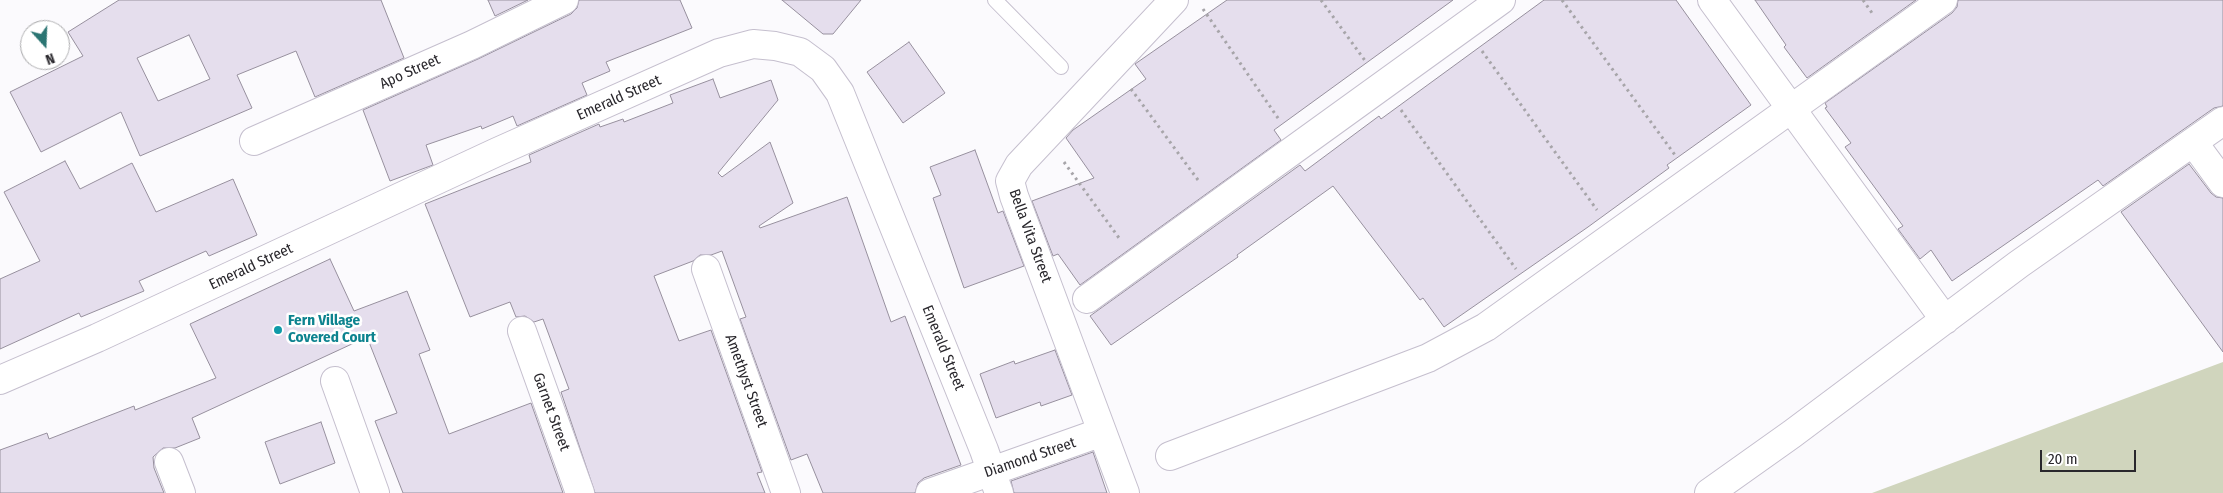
<!DOCTYPE html>
<style>
body{margin:0}
#map{position:relative;width:2223px;height:493px;overflow:hidden;background:#fbfafd;font-family:"Fira Sans Condensed",sans-serif}
canvas{display:block}
.north{position:absolute;left:20px;top:20px;width:50px;height:50px;box-sizing:border-box;background:#fff;border:1px solid #a9a9ab;border-radius:50%;rotate:160deg;font-size:14px;font-weight:700;line-height:20px;text-align:center;color:#29272c}
.north::after{content:'';display:block;margin:auto;width:18px;height:22px;background:#2b7573;clip-path:polygon(50% 0,100% 100%,50% 72%,0 100%)}
.scale{position:absolute;left:2040px;top:450px;width:96px;height:22px;box-sizing:border-box;border:2px solid #29272c;border-top:0;padding-left:6px;font-size:15px;line-height:18px;white-space:nowrap;color:#29272c;-webkit-text-stroke:4px #fff;paint-order:stroke}
</style>
<div id="map">
<canvas width="2223" height="493"></canvas>
<div class="north">N</div>
<div class="scale">20 m</div>
</div>
<script>
const context = document.querySelector('canvas').getContext('2d');
context.lineJoin = 'round';
function paint(path, color) { context.fillStyle = color; context.fill(path, 'evenodd'); }
const poly = rows => new Path2D(rows.map(r => 'M' + r).join(''));
function strokePath(path, color, width, dash) { context.strokeStyle = color; context.lineWidth = width; context.lineCap = dash ? 'butt' : 'round'; context.setLineDash(dash || []); context.stroke(path); }
function drawText(font, color, halo, rows, align = 'center') {
  context.font = font + ' "Fira Sans Condensed",sans-serif'; context.lineWidth = 5; context.setLineDash([]); context.textBaseline = 'middle'; context.strokeStyle = halo; context.fillStyle = color; for (const [text, x, y, turn = 0] of rows) {
    context.save(); context.translate(x, y); context.rotate((+turn || 0) * Math.PI / 180); context.textAlign = isNaN(turn) ? turn : align; if (halo) context.strokeText(text, 0, 0); context.fillText(text, 0, 0); context.restore();
  }
}
paint(poly([
 [2223,362,2223,493,1872,493]
]), '#d0d5bd');
const building = poly([
 [119,0,381,0,404,58,315,97,296,51,237,75,252,108,140,156,121,112,41,152,10,92,83,56,68,32,119,0],
 [189,35,210,79,158,101,137,58,189,35],
 [488,0,528,0,495,16,488,0],
 [579,0,680,0,692,28,606,62,610,71,582,83,587,95,517,126,513,116,482,129,481,126,426,145,433,165,390,181,363,110,478,59,571,14,577,8,579,0],
 [782,0,861,0,833,34,823,34,782,0],
 [1227,0,1453,0,1274,130,1281,140,1080,285,1058,254,1053,256,1032,201,1094,178,1066,138,1073,130,1146,79,1135,64,1227,0],
 [1544,0,1676,0,1751,105,1667,165,1669,168,1588,227,1444,327,1423,298,1420,300,1333,186,1237,255,1238,257,1111,345,1090,316,1300,165,1305,171,1379,116,1381,119,1544,0],
 [1755,0,1916,0,1807,78,1784,47,1786,45,1755,0],
 [1958,0,2223,0,2223,106,2214,108,2103,186,2098,180,1952,281,1931,250,1920,259,1898,229,1903,226,1845,147,1851,143,1825,108,1827,107,1825,103,1952,13,1957,7,1958,0],
 [909,42,945,93,903,123,867,72,909,42],
 [713,79,720,98,771,80,778,100,718,173,722,177,770,142,793,203,759,226,760,228,847,197,891,322,905,316,961,465,924,478,918,483,915,493,823,493,807,454,791,460,740,319,746,317,722,251,711,255,700,255,693,261,654,276,679,341,711,330,762,472,757,473,765,493,595,493,561,392,569,389,543,319,534,322,525,316,516,317,510,302,470,317,425,204,531,162,529,155,599,124,600,127,623,119,624,122,673,103,670,95,713,79],
 [975,150,998,213,1003,211,1024,266,964,288,933,198,941,195,930,167,975,150],
 [65,161,80,189,132,163,156,212,233,179,257,235,209,256,206,251,139,281,144,291,81,317,79,313,0,349,0,279,40,261,4,192,65,161],
 [2189,164,2211,193,2216,197,2223,198,2223,352,2121,212,2189,164],
 [330,259,354,311,407,291,430,350,419,354,449,434,531,403,563,493,403,493,375,421,397,413,367,337,192,418,200,438,175,448,163,448,153,457,154,468,164,493,0,493,0,450,47,433,49,439,134,406,135,410,216,378,190,324,330,259],
 [1055,350,1072,395,1041,406,1040,402,996,418,980,374,1014,361,1015,364,1055,350],
 [321,422,335,463,280,484,265,442,321,422],
 [1093,452,1107,493,1014,493,1011,481,1093,452]
]);
paint(building, '#e5deed');
strokePath(building, '#97909e', 1);
const service = poly([
 [995,0,1061,67]
]);
const minor = poly([
 [1712,0,1945,320],
 [254,141,472,45,564,0],
 [2193,142,2223,183],
 [706,269,786,493],
 [1087,299,1501,0],
 [522,331,580,493],
 [0,380,97,338,497,152,719,53,753,44,775,46,800,52,823,69,840,93,984,450,999,493],
 [335,381,375,493],
 [1170,456,1428,358,1486,327,1943,0],
 [169,462,181,493],
 [930,493,1102,432],
 [1125,493,1014,196,1010,181,1019,165,1174,0],
 [1709,493,1792,434,2019,264,2223,121]
]);
strokePath(service, '#c5bfce', 16);
strokePath(minor, '#c5bfce', 30);
strokePath(poly([
 [1321,0,1366,62],
 [1562,0,1675,155],
 [1863,0,1872,13],
 [1203,9,1280,121],
 [1482,51,1597,210],
 [1131,89,1198,180],
 [1401,110,1516,269],
 [1064,162,1119,238]
]), '#a7a5a9', 3, [2.5, 4]);
strokePath(service, '#fff', 14);
strokePath(minor, '#fff', 28);
for (const [x, y, r, color] of [
 [278,330,5,"#0f9aa8"]
]) { const dot = new Path2D(); dot.arc(x, y, r, 0, 2 * Math.PI); context.fillStyle = color; context.fill(dot); strokePath(dot, '#fff', 2); }
drawText('15px', '#29272c', '#fff', [
 ["Apo Street",410,72,-24],
 ["Emerald Street",619,98,-24],
 ["Bella Vita Street",1030,236,70],
 ["Emerald Street",251,267,-25],
 ["Emerald Street",943,348,68],
 ["Amethyst Street",746,381,70],
 ["Garnet Street",551,412,70],
 ["Diamond Street",1030,458,-19]
]);
drawText('bold 15px', '#0d838f', '#fff', [
 ["Fern Village",288,321],
 ["Covered Court",288,338]
], 'left');
</script>
